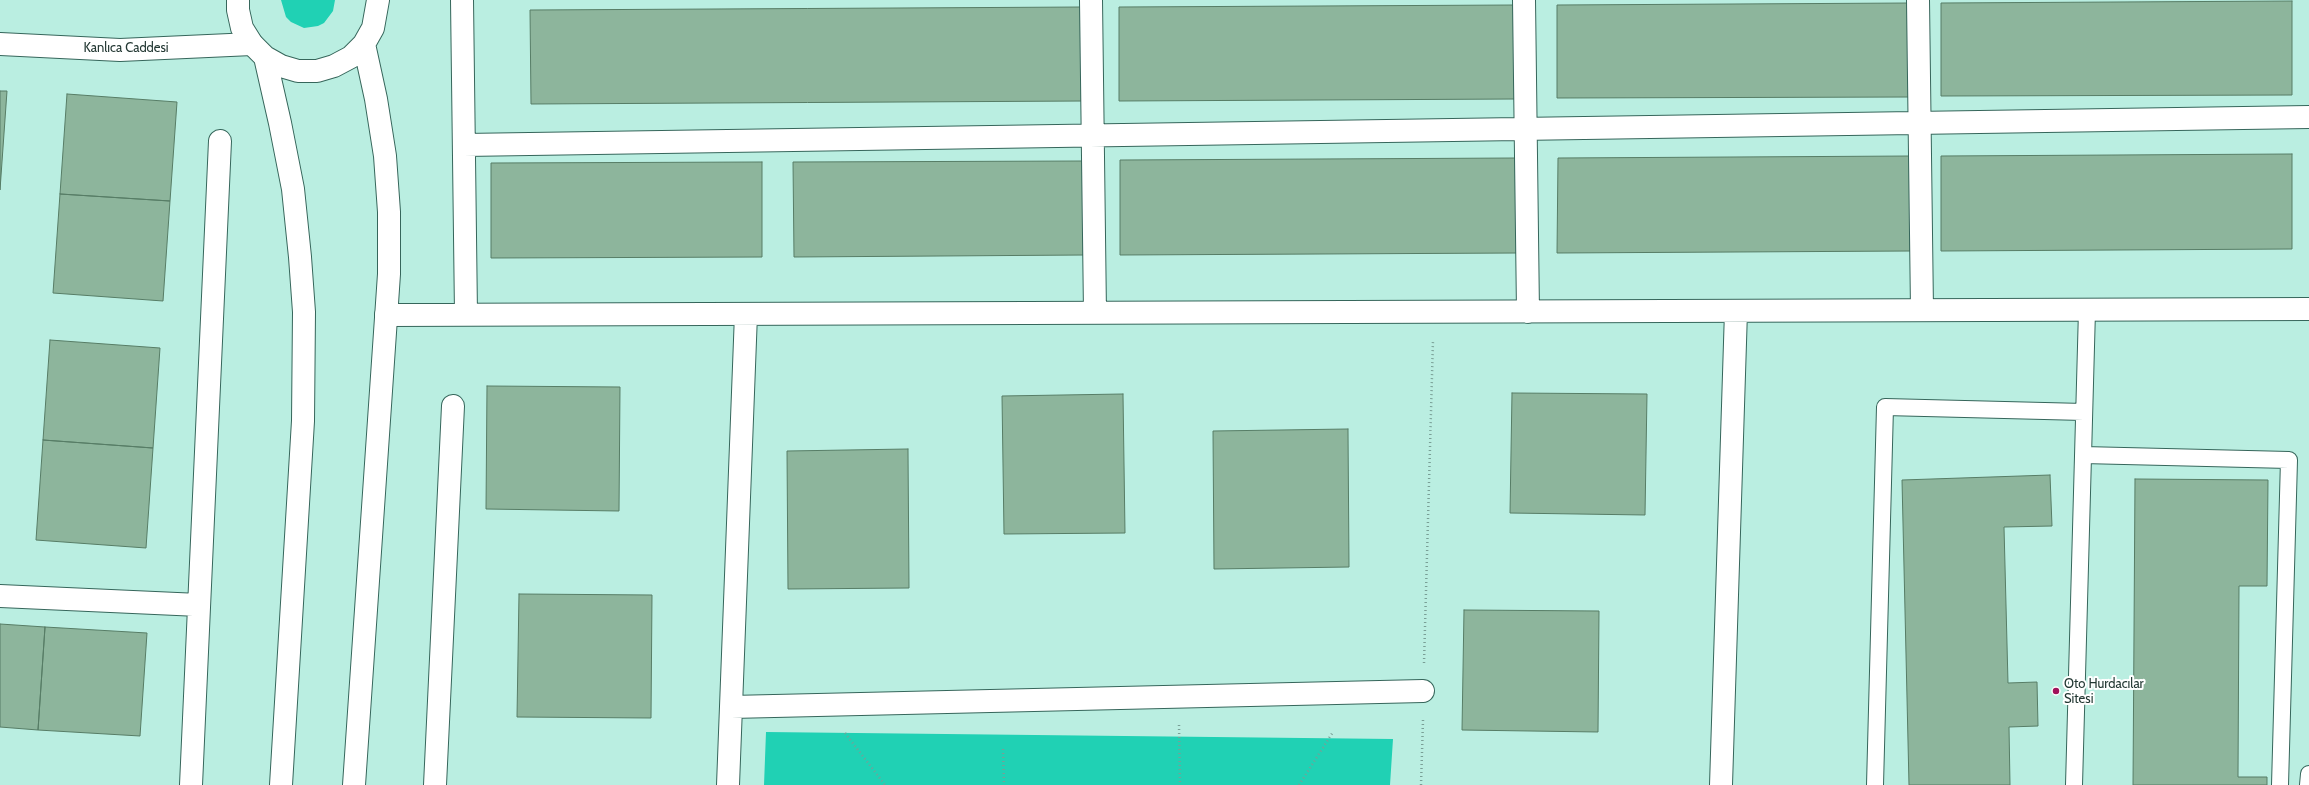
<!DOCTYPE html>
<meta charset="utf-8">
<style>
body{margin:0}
canvas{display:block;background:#baeee1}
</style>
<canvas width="2309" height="785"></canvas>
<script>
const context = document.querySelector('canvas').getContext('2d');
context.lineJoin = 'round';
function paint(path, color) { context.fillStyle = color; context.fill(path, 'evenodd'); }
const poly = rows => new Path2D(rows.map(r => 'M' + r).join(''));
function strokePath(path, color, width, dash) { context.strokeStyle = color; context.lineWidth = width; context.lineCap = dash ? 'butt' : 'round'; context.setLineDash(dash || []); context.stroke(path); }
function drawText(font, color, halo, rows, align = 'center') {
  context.font = font + ' Cabin,sans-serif'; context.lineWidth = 4; context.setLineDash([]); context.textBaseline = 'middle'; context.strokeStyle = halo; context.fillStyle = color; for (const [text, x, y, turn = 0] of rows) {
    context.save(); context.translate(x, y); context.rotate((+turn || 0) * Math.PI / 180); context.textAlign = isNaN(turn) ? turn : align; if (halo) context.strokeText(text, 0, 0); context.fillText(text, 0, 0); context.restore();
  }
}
paint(poly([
 [281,0,335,0,333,11,324,23,318,26,304,28,291,22,286,17],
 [766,732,1393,739,1390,785,764,785]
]), '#20d1b4');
const building = poly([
 [2292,1,2292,95,1941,96,1941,3,2292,1],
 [1910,3,1910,97,1557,98,1557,5,1910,3],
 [1516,5,1516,99,1119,101,1119,7,1516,5],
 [1084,7,1084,101,531,104,530,10,1084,7],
 [0,91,7,91,0,190,0,91],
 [67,94,177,102,170,201,60,194,67,94],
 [2292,154,2292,249,1941,251,1941,156,2292,154],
 [1911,156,1910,251,1557,253,1558,158,1911,156],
 [1517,158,1517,253,1120,255,1120,160,1517,158],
 [1084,161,1084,255,794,257,793,162,1084,161],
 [762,162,762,257,491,258,491,163,762,162],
 [60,194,170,201,163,301,53,293,60,194],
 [50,340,160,348,153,448,43,440,50,340],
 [487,386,620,387,619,511,486,509,487,386],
 [1512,393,1647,394,1645,515,1510,513,1512,393],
 [1123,394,1125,533,1004,534,1002,396,1123,394],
 [1348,429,1349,567,1214,569,1213,431,1348,429],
 [43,440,153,448,146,548,36,540,43,440],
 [908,449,909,588,788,589,787,451,908,449],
 [2050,475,2052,526,2004,527,2008,683,2037,682,2038,726,2009,727,2010,785,1909,785,1902,480,2050,475],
 [2135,479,2268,480,2267,586,2239,586,2238,777,2267,777,2267,785,2133,785,2135,479],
 [519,594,652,595,651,718,517,717,519,594],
 [1464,610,1599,611,1598,732,1462,730,1464,610],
 [0,624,45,627,38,730,0,727,0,624],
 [45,627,147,633,140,736,38,730,45,627]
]);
paint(building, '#8db59c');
strokePath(building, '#577d66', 1);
const service = poly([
 [2083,455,2289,460,2280,785],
 [1875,785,1885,407,2084,412],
 [2074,785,2087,310],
 [2308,785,2309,774]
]);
const minor = poly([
 [462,0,466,314],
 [1091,0,1095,313],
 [1524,0,1528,312],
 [1918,0,1922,310],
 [0,44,120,50,252,44],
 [464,145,2309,117],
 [386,315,2309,309],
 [0,596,199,605],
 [731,707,1423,691],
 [191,785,220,141],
 [435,785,453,406],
 [728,785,746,314],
 [1721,785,1736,311]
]);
const tertiary = poly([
 [238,0,238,10,242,28,252,44,265,57,281,66,298,71,317,71,334,66,351,57,364,44,373,28,378,0],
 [265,57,280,123,293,189,300,257,304,312,303,421,281,785],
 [354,785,389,274,389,212,385,156,376,99,364,44]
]);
strokePath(service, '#36665b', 18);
strokePath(minor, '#36665b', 24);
strokePath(tertiary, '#36665b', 24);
strokePath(poly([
 [1424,663,1433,340],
 [1179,725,1180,785],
 [845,733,885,785],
 [1003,749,1004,785],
 [1299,785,1333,732],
 [1421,785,1423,720]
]), '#799f96', 2.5, [1, 3]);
strokePath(service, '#fff', 16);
strokePath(minor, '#fff', 22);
strokePath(tertiary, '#fff', 22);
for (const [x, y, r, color] of [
 [2056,691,4,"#a0115a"]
]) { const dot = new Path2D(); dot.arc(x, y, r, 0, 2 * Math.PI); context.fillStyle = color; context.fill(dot); strokePath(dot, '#fff', 1.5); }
drawText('13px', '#233833', '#fff', [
 ["Kanlıca Caddesi",126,48]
]);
drawText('13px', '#233833', '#fff', [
 ["Oto Hurdacılar",2064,684],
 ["Sitesi",2064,699]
], 'left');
</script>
